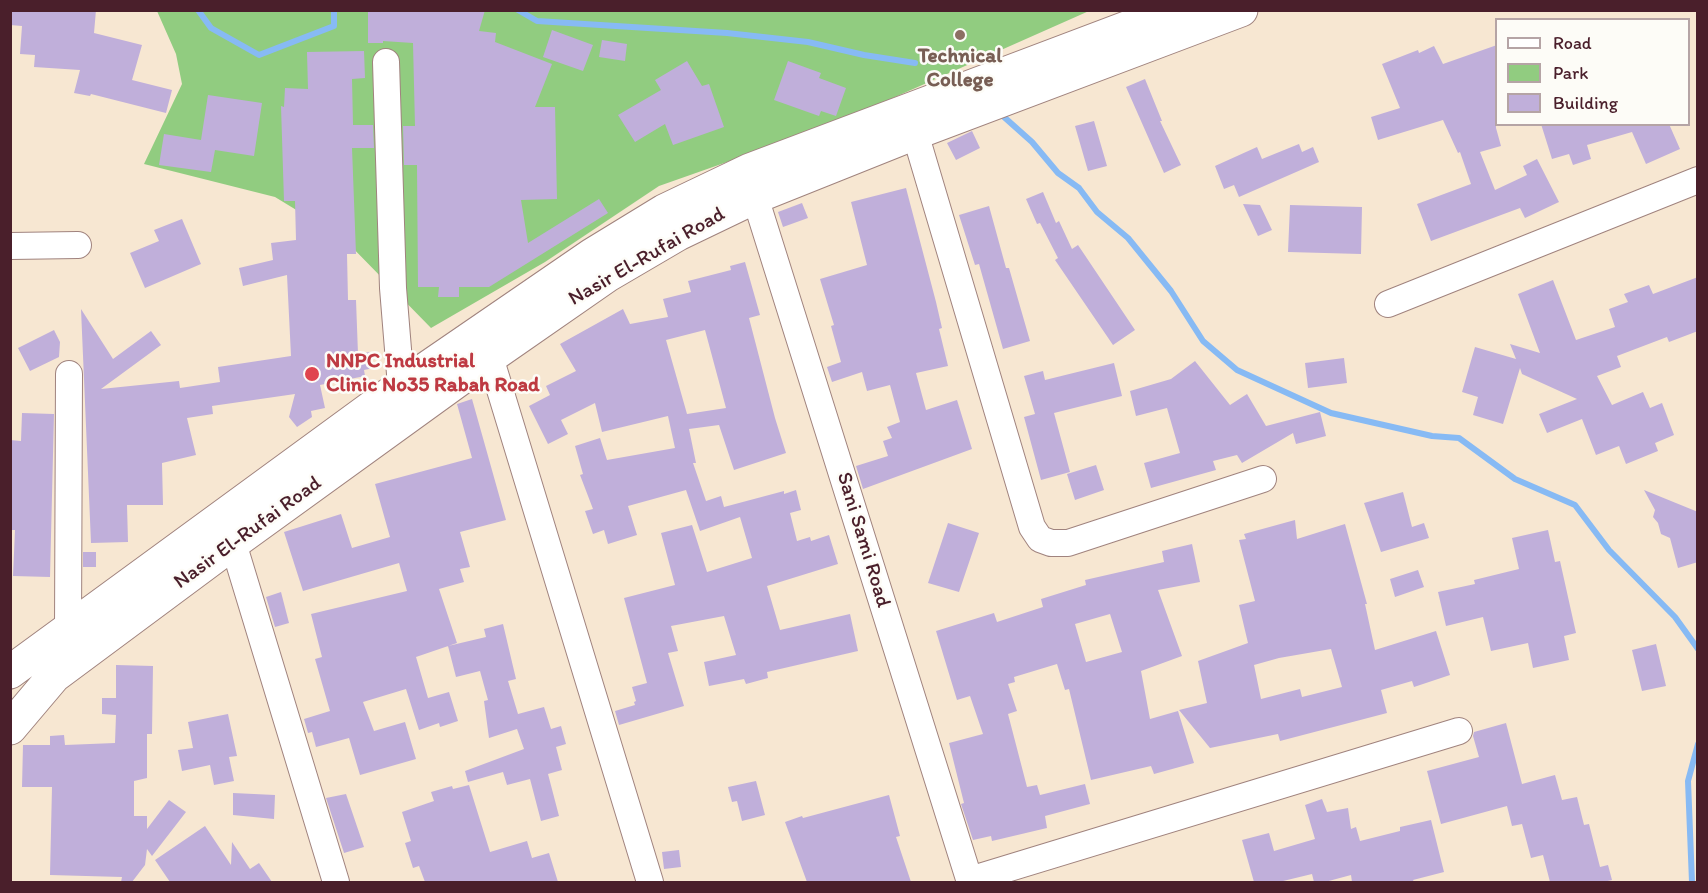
<!DOCTYPE html>
<style>
body{margin:0}
#map{position:relative;width:1708px;height:893px;overflow:hidden;background:#f7e7d2;font-family:Itim,sans-serif}
canvas{display:block}
.frame{position:absolute;inset:0;border:12px solid #4a1f2b;pointer-events:none}
.legend{position:absolute;left:1495px;top:18px;width:195px;height:108px;box-sizing:border-box;background:#fdfcf7;border:2px solid #b5a4a5;margin:0;padding:8px 10px;list-style:none;font-size:18px;color:#4a1f2b}
.legend li{display:flex;align-items:center;gap:12px;height:30px}
.legend b{width:30px;border:2px solid #b5a4a5}
</style>
<div id="map">
<canvas width="1708" height="893"></canvas>
<div class="frame"></div>
<ul class="legend">
<li><b style="height:8px;background:#fff"></b>Road</li>
<li><b style="height:16px;background:#91cc80"></b>Park</li>
<li><b style="height:16px;background:#c0afda"></b>Building</li>
</ul>
</div>
<script>
const context = document.querySelector('canvas').getContext('2d');
context.lineJoin = 'round';
function paint(path, color) { context.fillStyle = color; context.fill(path, 'evenodd'); }
const poly = rows => new Path2D(rows.map(r => 'M' + r).join(''));
function strokePath(path, color, width, dash) { context.strokeStyle = color; context.lineWidth = width; context.lineCap = dash ? 'butt' : 'round'; context.setLineDash(dash || []); context.stroke(path); }
function drawText(font, color, halo, rows, align = 'center') {
  context.font = font + ' Itim,sans-serif'; context.lineWidth = 5; context.setLineDash([]); context.textBaseline = 'middle'; context.strokeStyle = halo; context.fillStyle = color; for (const [text, x, y, turn = 0] of rows) {
    context.save(); context.translate(x, y); context.rotate((+turn || 0) * Math.PI / 180); context.textAlign = isNaN(turn) ? turn : align; if (halo) context.strokeText(text, 0, 0); context.fillText(text, 0, 0); context.restore();
  }
}
paint(poly([
 [157,11,1089,11,832,125,659,186,545,262,431,328,344,239,275,197,144,164,182,84,176,54]
]), '#91cc80');
strokePath(poly([
 [198,10,211,28,259,55,334,26,334,10],
 [518,10,537,21,727,33,808,42,864,55,915,63],
 [1004,117,1032,142,1058,173,1079,188,1097,212,1128,238,1171,291,1203,341,1237,370,1331,413,1432,436,1459,438,1515,479,1575,505,1609,550,1675,617,1698,649],
 [1692,882,1688,781,1698,744]
]), '#87baf4', 6);
paint(poly([
 [10,10,96,10,94,33,142,45,132,80,172,90,166,113,91,94,90,96,74,93,80,70,34,67,35,55,20,54,22,26,10,25],
 [368,10,485,10,479,31,496,33,495,42,552,64,535,107,555,107,557,199,521,200,528,243,599,199,608,213,489,287,459,287,459,297,438,297,439,287,418,287,417,165,404,165,403,126,415,126,413,43,383,41,383,43,368,43],
 [552,30,593,45,583,71,543,57],
 [602,40,627,44,625,61,599,57],
 [1497,45,1496,128,1501,146,1480,152,1495,190,1527,175,1523,166,1537,159,1559,202,1525,218,1520,208,1431,241,1417,204,1471,184,1460,152,1458,153,1443,120,1378,140,1371,117,1400,108,1382,64,1418,50,1419,53,1434,46,1443,64],
 [364,51,365,78,352,79,353,125,373,125,374,148,352,148,356,254,347,254,348,300,356,300,358,354,370,352,374,368,364,370,365,376,320,385,325,408,311,411,312,417,297,427,289,417,295,394,212,406,213,414,187,418,196,455,162,463,163,505,127,505,128,542,91,543,81,309,113,359,151,331,161,345,101,389,179,381,180,388,220,382,218,367,291,356,287,275,243,286,239,268,273,260,271,243,296,240,295,201,284,201,281,106,284,107,285,88,308,89,307,52],
 [687,61,702,86,709,84,724,127,673,145,665,124,635,142,618,115,661,90,655,80],
 [788,61,821,73,819,78,846,88,836,116,821,111,819,116,774,100],
 [1145,79,1162,121,1160,121,1181,165,1164,173,1126,87],
 [208,95,262,103,254,156,215,150,211,172,159,165,164,134,201,140],
 [1094,121,1107,166,1088,171,1075,126],
 [1541,124,1669,124,1680,149,1646,164,1632,132,1587,145,1591,159,1573,165,1569,154,1552,159],
 [972,131,980,148,956,160,947,143],
 [1299,144,1302,152,1313,147,1319,162,1239,197,1234,185,1224,189,1215,166,1257,147,1262,159],
 [906,188,936,302,942,328,939,329,948,366,916,373,926,410,957,400,972,449,863,489,856,466,888,456,883,441,892,438,887,427,900,422,890,385,867,391,862,372,832,382,827,367,841,362,831,326,834,325,820,279,867,265,851,202],
 [1043,192,1056,223,1059,221,1072,249,1078,245,1135,330,1113,345,1055,260,1058,258,1040,223,1037,224,1026,199],
 [802,203,808,218,783,227,778,212],
 [1243,204,1260,205,1272,230,1258,236],
 [1290,205,1362,207,1361,254,1288,252],
 [989,206,1006,268,1009,268,1030,341,1003,349,979,264,975,265,959,215],
 [182,219,201,264,145,288,130,253,159,241,154,230],
 [745,262,760,315,749,318,775,418,786,453,734,470,719,425,689,429,696,463,693,463,706,501,721,496,724,507,784,491,784,494,796,490,801,510,790,513,797,541,810,537,811,541,829,535,838,564,767,586,780,630,850,614,858,651,767,672,768,678,746,684,744,679,709,686,704,662,736,655,724,616,671,626,678,651,668,653,684,706,619,725,615,711,635,705,634,702,636,701,632,687,647,683,624,598,675,585,661,533,692,525,707,572,752,558,740,517,700,531,686,490,628,506,637,535,608,544,604,530,593,534,585,511,593,509,580,475,583,474,575,446,600,438,607,460,675,448,668,416,602,432,595,403,561,420,568,434,548,444,529,406,550,395,546,386,576,371,560,344,623,309,630,324,668,317,663,299,691,292,688,281,731,270,730,266],
 [705,330,726,408,687,414,666,340],
 [1698,277,1698,331,1669,342,1667,337,1617,356,1621,367,1597,376,1612,405,1643,392,1650,408,1662,403,1674,435,1655,443,1658,451,1626,464,1619,446,1596,455,1582,419,1547,433,1539,414,1577,399,1522,374,1520,368,1503,424,1473,415,1478,397,1462,392,1475,347,1516,359,1510,344,1540,353,1518,294,1553,280,1576,340,1615,327,1609,309,1628,302,1624,294,1649,285,1653,294],
 [54,330,60,342,59,357,30,371,18,348],
 [1344,358,1347,383,1308,388,1305,363],
 [1195,361,1230,405,1247,394,1266,426,1320,412,1326,436,1296,444,1293,433,1242,463,1237,455,1213,461,1216,470,1151,488,1144,463,1180,453,1167,408,1136,416,1130,391,1171,379],
 [1114,363,1122,396,1054,413,1070,472,1041,480,1024,417,1035,414,1024,376,1043,371,1045,380],
 [472,399,506,520,460,532,470,567,460,569,464,582,439,589,457,643,416,657,428,698,449,692,458,721,440,727,439,723,419,730,406,689,363,702,374,731,405,722,416,759,360,775,349,738,316,747,312,732,308,733,304,719,330,711,315,659,322,657,311,614,407,591,399,563,303,591,284,532,341,514,352,548,390,537,375,484,472,458,457,404],
 [22,413,54,414,50,577,13,576,15,530,10,530,10,440,21,441],
 [1096,465,1104,490,1075,500,1067,474],
 [1644,490,1698,512,1698,562,1678,568,1670,538,1661,534,1658,523,1653,517,1655,510],
 [1403,492,1412,527,1424,523,1429,538,1381,552,1364,503],
 [1295,520,1297,539,1345,524,1367,604,1365,604,1375,650,1436,631,1450,675,1414,687,1412,681,1381,690,1387,713,1280,741,1278,734,1210,748,1179,710,1207,703,1198,661,1248,643,1239,605,1255,601,1239,540,1246,539,1244,534],
 [1331,649,1342,687,1302,697,1300,689,1261,699,1254,665,1279,658],
 [948,523,979,533,959,592,928,583],
 [1548,530,1555,562,1560,561,1576,633,1564,636,1569,660,1533,668,1528,643,1491,651,1483,617,1446,626,1438,592,1475,584,1474,580,1519,569,1512,538],
 [1192,544,1200,582,1158,590,1182,656,1141,671,1150,719,1178,711,1194,763,1154,774,1151,766,1091,780,1069,689,1065,690,1057,664,1014,677,1015,682,1008,684,1017,711,1008,714,1027,787,1037,785,1040,795,1085,784,1090,804,1045,816,1047,828,992,841,991,836,973,840,961,804,964,803,949,743,983,734,970,696,957,700,936,631,994,613,997,622,1043,607,1041,599,1086,585,1085,580,1164,562,1162,551],
 [1110,614,1122,652,1086,662,1075,624],
 [83,552,96,552,96,567,83,567],
 [1418,570,1424,587,1395,597,1390,579],
 [281,592,289,623,275,627,266,597],
 [503,624,516,679,508,681,518,714,544,707,551,729,561,726,566,744,556,747,562,770,548,774,559,816,541,821,530,779,507,785,503,772,468,782,465,771,524,749,517,729,489,738,484,701,488,700,480,671,456,677,448,646,486,637,484,629],
 [1656,644,1666,686,1642,691,1632,650],
 [116,665,153,666,152,734,147,734,147,778,134,781,134,816,147,816,147,829,169,800,186,812,152,856,147,849,145,865,132,882,121,882,122,877,50,875,52,787,22,787,23,745,50,745,50,736,64,735,65,745,115,743,116,715,102,714,102,698,116,698],
 [228,714,237,756,229,757,234,781,214,785,210,765,182,771,178,750,193,748,188,722],
 [1506,723,1522,784,1555,775,1562,800,1577,797,1584,825,1589,824,1600,867,1608,865,1612,880,1603,882,1550,882,1543,855,1531,858,1522,824,1512,826,1507,806,1441,824,1427,771,1479,757,1473,736,1474,732],
 [756,781,765,815,742,821,737,801,732,802,728,787],
 [469,785,490,852,527,841,532,858,549,853,558,882,425,882,419,866,413,868,405,843,411,841,402,812,434,801,431,792,452,786,453,789],
 [233,793,275,795,274,819,233,815],
 [346,794,364,847,344,853,326,798],
 [889,795,900,836,896,837,911,882,807,882,785,822,802,816,803,818],
 [1322,799,1327,812,1348,808,1351,829,1356,827,1360,841,1400,831,1400,827,1431,820,1444,872,1413,880,1414,882,1352,882,1351,875,1325,882,1314,882,1312,874,1279,882,1254,882,1242,840,1269,833,1274,851,1315,839,1305,805],
 [205,826,231,865,232,842,250,869,259,863,272,882,170,882,155,860],
 [679,850,681,867,664,869,662,852]
]), '#c0afda');
const minor = poly([
 [386,62,393,288,401,386],
 [915,133,1032,527,1040,539,1051,543,1068,543,1263,479],
 [755,197,970,882],
 [10,246,78,245],
 [1388,304,1698,180],
 [490,357,650,882],
 [233,543,336,882],
 [68,629,69,374],
 [970,880,1459,731]
]);
const major = poly([
 [10,672,401,386,592,255,664,211,750,170,1174,10],
 [10,728,54,676,233,543,490,357,608,275,678,234,755,197,915,133,1241,10]
]);
strokePath(minor, '#a0837e', 28);
strokePath(major, '#a0837e', 35);
strokePath(minor, '#fff', 26);
strokePath(major, '#fff', 33);
for (const [x, y, r, color] of [
 [960,35,6,"#8d6e63"],
 [312,374,8,"#e0444e"]
]) { const dot = new Path2D(); dot.arc(x, y, r, 0, 2 * Math.PI); context.fillStyle = color; context.fill(dot); strokePath(dot, '#fdfcf7', 2); }
drawText('bold 21px', '#785e54', '#fdfcf7', [
 ["Technical",960,57],
 ["College",960,81]
]);
drawText('21px', '#4a1f2b', '#fdfcf7', [
 ["Nasir El-Rufai Road",647,257,-30],
 ["Nasir El-Rufai Road",248,533,-36],
 ["Sani Sami Road",863,540,73]
]);
drawText('bold 21px', '#be3a42', '#fdfcf7', [
 ["NNPC Industrial",326,362],
 ["Clinic No35 Rabah Road",326,386]
], 'left');
</script>
